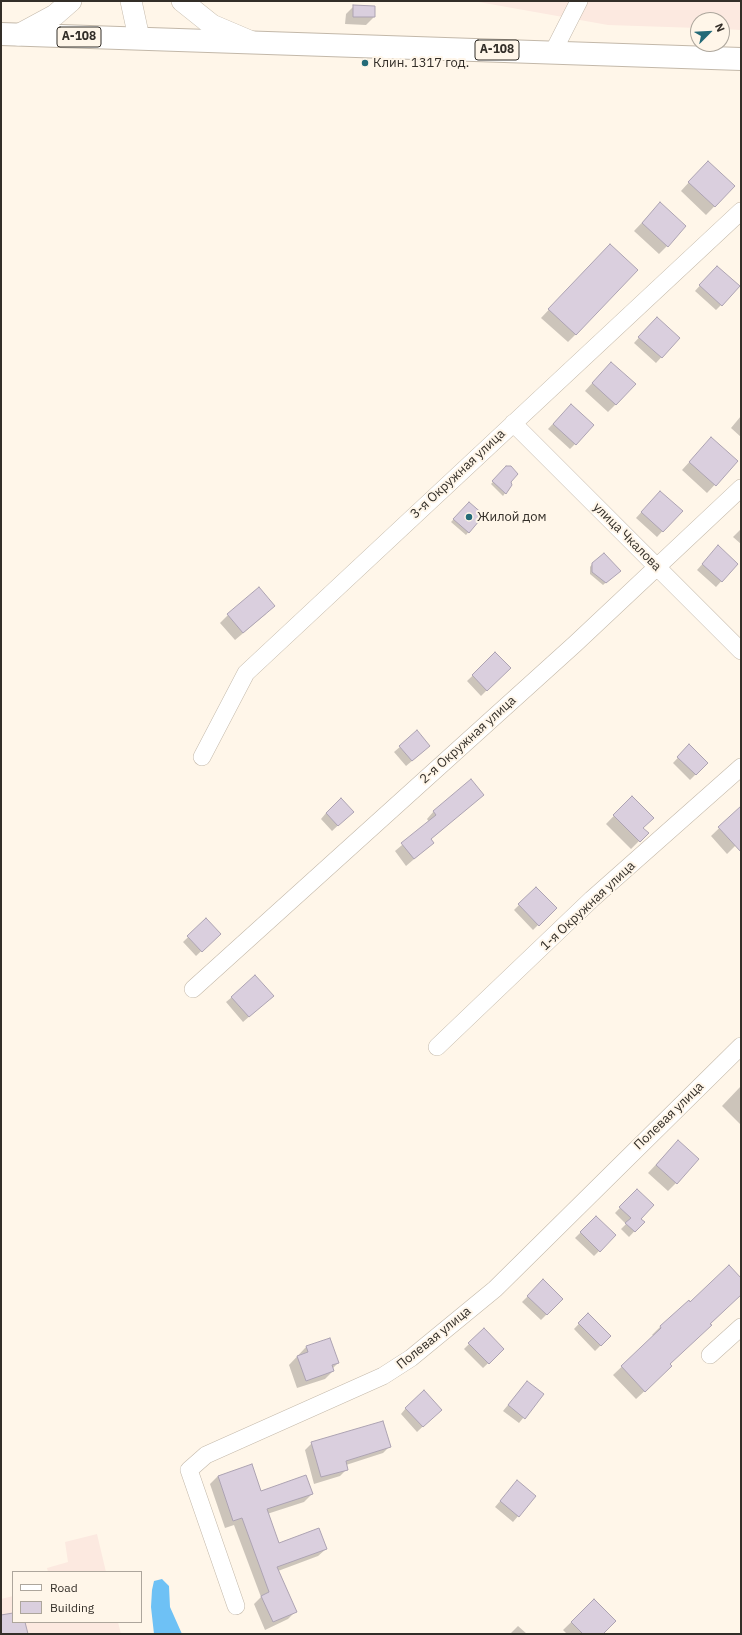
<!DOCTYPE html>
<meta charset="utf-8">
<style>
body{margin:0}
#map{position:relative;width:742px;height:1635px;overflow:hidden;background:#fff6e9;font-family:"IBM Plex Sans",sans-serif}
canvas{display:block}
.frame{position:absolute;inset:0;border:2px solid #332e28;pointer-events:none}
.legend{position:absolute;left:12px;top:1571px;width:130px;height:52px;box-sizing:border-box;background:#fff6e9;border:1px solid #ada69c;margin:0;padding:5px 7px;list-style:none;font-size:12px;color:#332e28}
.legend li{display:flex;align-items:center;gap:8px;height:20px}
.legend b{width:20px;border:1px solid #ada69c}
.north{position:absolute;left:690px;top:12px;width:40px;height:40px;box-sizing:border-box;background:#fff6e9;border:1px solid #ada69c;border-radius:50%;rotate:66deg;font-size:11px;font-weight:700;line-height:16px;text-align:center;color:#332e28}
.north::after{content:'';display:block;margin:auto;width:14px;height:18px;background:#236a77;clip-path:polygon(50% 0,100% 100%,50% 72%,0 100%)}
</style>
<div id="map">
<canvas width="742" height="1635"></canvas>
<div class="frame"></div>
<ul class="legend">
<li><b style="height:5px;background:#fff"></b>Road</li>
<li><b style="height:11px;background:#dacfde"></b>Building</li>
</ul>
<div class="north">N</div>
</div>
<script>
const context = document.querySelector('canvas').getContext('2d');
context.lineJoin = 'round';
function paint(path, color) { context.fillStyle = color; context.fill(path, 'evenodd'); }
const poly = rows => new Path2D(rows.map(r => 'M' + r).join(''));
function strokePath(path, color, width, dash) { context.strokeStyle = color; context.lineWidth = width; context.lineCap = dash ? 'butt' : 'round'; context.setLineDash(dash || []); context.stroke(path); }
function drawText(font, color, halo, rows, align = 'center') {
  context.font = font + ' "IBM Plex Sans",sans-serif'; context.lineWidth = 4; context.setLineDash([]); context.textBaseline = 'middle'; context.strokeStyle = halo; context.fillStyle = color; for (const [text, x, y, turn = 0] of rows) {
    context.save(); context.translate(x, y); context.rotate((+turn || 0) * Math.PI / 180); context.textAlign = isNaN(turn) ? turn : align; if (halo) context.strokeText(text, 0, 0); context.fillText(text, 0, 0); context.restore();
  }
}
paint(poly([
 [473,1,741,1,741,30,722,29,722,20,698,20,698,28,608,25],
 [97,1534,106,1572,48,1572,47,1568,68,1562,65,1542],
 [13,1596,13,1622,118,1622,121,1634,1,1634,1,1599]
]), '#fce9e0');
paint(poly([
 [162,1579,169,1586,170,1607,182,1634,154,1634,151,1607,152,1590,154,1581]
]), '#6ec1f5');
paint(poly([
 [354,6,374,17,366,25,345,24,346,14],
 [700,170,734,186,706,215,681,191],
 [652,212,667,246,659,254,634,231],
 [602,253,576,334,568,342,541,318],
 [712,272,721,305,716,310,695,291],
 [652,323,679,338,656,363,634,343],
 [603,371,616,404,608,412,585,391],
 [565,411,575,444,570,449,548,429],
 [741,416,741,437,731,428],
 [703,447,736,462,707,493,682,470],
 [507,467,511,485,503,496,491,484],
 [655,497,681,511,657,537,636,518],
 [469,503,483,515,466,535,451,522],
 [741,529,741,544,733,537],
 [713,552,737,564,716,587,697,570],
 [592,564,617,573,603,585,590,574,590,567],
 [266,614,235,640,220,623,228,615],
 [495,654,509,668,481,696,467,681],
 [417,732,424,751,406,766,394,752],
 [689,746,707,763,690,780,673,763],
 [632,797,642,828,647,833,631,849,606,824],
 [475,802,431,839,433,843,406,866,395,851,429,822,427,819,434,811],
 [741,807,741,840,727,854,711,836],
 [326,813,347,817,332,831,321,819],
 [536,888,555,908,533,930,514,910],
 [206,920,219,934,196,956,183,942],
 [232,997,267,1001,243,1022,226,1002],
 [741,1086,741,1125,722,1106],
 [678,1141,676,1183,668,1191,648,1173],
 [637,1190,640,1219,643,1222,629,1237,621,1229,626,1224,615,1213],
 [596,1217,615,1235,594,1256,575,1238],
 [741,1279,741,1294,669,1364,663,1374,636,1399,613,1375,654,1336,652,1335,660,1327,690,1303],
 [543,1281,562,1299,541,1320,522,1302],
 [588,1314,610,1336,595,1351,574,1329],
 [484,1329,503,1349,483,1368,464,1349],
 [330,1339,338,1363,332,1369,333,1371,325,1379,297,1388,289,1365,306,1347],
 [527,1382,543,1394,519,1423,503,1411],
 [406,1408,435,1415,417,1432,401,1414],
 [312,1443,390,1446,383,1453,346,1465,347,1469,340,1476,314,1484,305,1450],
 [252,1465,261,1492,312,1494,304,1502,267,1514,278,1544,326,1549,318,1556,278,1571,296,1611,288,1619,265,1630,254,1604,261,1597,234,1525,225,1528,210,1484,218,1476],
 [512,1487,535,1496,513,1522,495,1507],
 [594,1600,601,1634,567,1634,563,1630],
 [518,1626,527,1634,510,1634]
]), '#0003');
const building = poly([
 [353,5,375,6,375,17,353,17,353,5],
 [708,161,735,186,715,207,688,182,708,161],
 [660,202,686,226,668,247,642,223,660,202],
 [610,244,638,270,576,335,548,309,610,244],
 [717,266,740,286,722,306,699,285,717,266],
 [657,317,680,338,662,358,638,337,657,317],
 [611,362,636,384,616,405,592,383,611,362],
 [571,404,594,425,576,445,553,424,571,404],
 [711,437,738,461,716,486,689,462,711,437],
 [506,466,511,466,518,474,511,482,512,485,506,494,492,481,506,466],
 [660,491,683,511,663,532,641,512,660,491],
 [469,502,484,515,469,533,453,519,469,502],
 [718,545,738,564,722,582,702,564,718,545],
 [604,553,621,571,606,583,592,572,592,563,604,553],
 [259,587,275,606,243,633,227,614,259,587],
 [495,652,511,668,487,691,472,675,495,652],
 [417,730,430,746,412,761,399,746,417,730],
 [689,744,708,763,696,775,677,757,689,744],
 [471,779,484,795,431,839,434,843,414,859,401,843,436,815,433,811,471,779],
 [632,796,654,818,643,828,649,833,640,842,613,815,632,796],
 [341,798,354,812,338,826,326,813,341,798],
 [741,806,741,852,718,827,741,806],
 [536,887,557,908,539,926,518,904,536,887],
 [206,918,221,934,202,952,187,936,206,918],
 [255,975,274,996,249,1017,231,997,255,975],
 [678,1140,699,1159,677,1184,656,1165,678,1140],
 [637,1189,654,1205,641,1219,645,1222,635,1232,625,1223,631,1218,619,1207,637,1189],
 [596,1216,616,1235,600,1252,580,1232,596,1216],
 [729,1265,741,1278,741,1295,710,1324,712,1325,670,1364,672,1366,645,1392,621,1366,661,1328,660,1326,689,1300,690,1302,729,1265],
 [543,1279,563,1299,547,1315,527,1296,543,1279],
 [588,1313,611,1336,601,1346,578,1323,588,1313],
 [484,1328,504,1349,489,1364,468,1343,484,1328],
 [330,1338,339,1363,332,1365,334,1371,306,1381,297,1356,308,1352,306,1346,330,1338],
 [527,1381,544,1394,525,1419,508,1405,527,1381],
 [424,1390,442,1410,423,1427,405,1408,424,1390],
 [383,1421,391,1447,346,1461,348,1470,321,1477,311,1442,383,1421],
 [252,1464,261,1491,306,1475,313,1494,267,1509,279,1543,319,1528,327,1549,277,1567,297,1612,273,1622,261,1596,269,1592,242,1518,233,1521,218,1476,252,1464],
 [517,1480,536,1496,519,1517,500,1501,517,1480],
 [594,1599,616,1621,603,1634,583,1634,571,1622,594,1599],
 [13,1613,13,1622,25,1622,28,1634,1,1634,1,1615,13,1613]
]);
paint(building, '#dacfde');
strokePath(building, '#ada3b2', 1);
const minor = poly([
 [553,52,579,1],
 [513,423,741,651],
 [202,757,246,673,741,211],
 [193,989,575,644,741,488],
 [437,1047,592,899,741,767],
 [710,1355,741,1327],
 [236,1606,189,1470,206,1455,383,1376,411,1358,495,1289,741,1046]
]);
const major = poly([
 [131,1,139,38],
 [182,1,212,25,252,42],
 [18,35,55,15,71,1]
]);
const highway = poly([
 [1,34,741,59]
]);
strokePath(minor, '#c3b8a9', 18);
strokePath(major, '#c3b8a9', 22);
strokePath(highway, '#c3b8a9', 24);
strokePath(minor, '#fff', 17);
strokePath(major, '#fff', 21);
strokePath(highway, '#fff', 22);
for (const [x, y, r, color] of [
 [365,63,4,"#236a77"],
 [469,517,4,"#236a77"]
]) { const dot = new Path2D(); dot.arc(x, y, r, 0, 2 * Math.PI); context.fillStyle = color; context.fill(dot); strokePath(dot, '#fff6e9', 1.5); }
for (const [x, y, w] of [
 [79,37,44],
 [497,50,44]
]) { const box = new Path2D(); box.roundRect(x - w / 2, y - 10, w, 20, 3); context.fillStyle = '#fff6e9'; context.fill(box); strokePath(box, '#332e28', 1); }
drawText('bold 12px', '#332e28', null, [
 ["А-108",79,37],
 ["А-108",497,50]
]);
drawText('13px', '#332e28', '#fff6e9', [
 ["Клин. 1317 год.",373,63],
 ["Жилой дом",477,517]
], 'left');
drawText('13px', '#332e28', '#fff6e9', [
 ["3-я Окружная улица",458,474,-43],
 ["улица Чкалова",627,537,45],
 ["2-я Окружная улица",468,740,-42],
 ["1-я Окружная улица",588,906,-43],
 ["Полевая улица",669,1116,-44],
 ["Полевая улица",434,1338,-39]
]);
</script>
